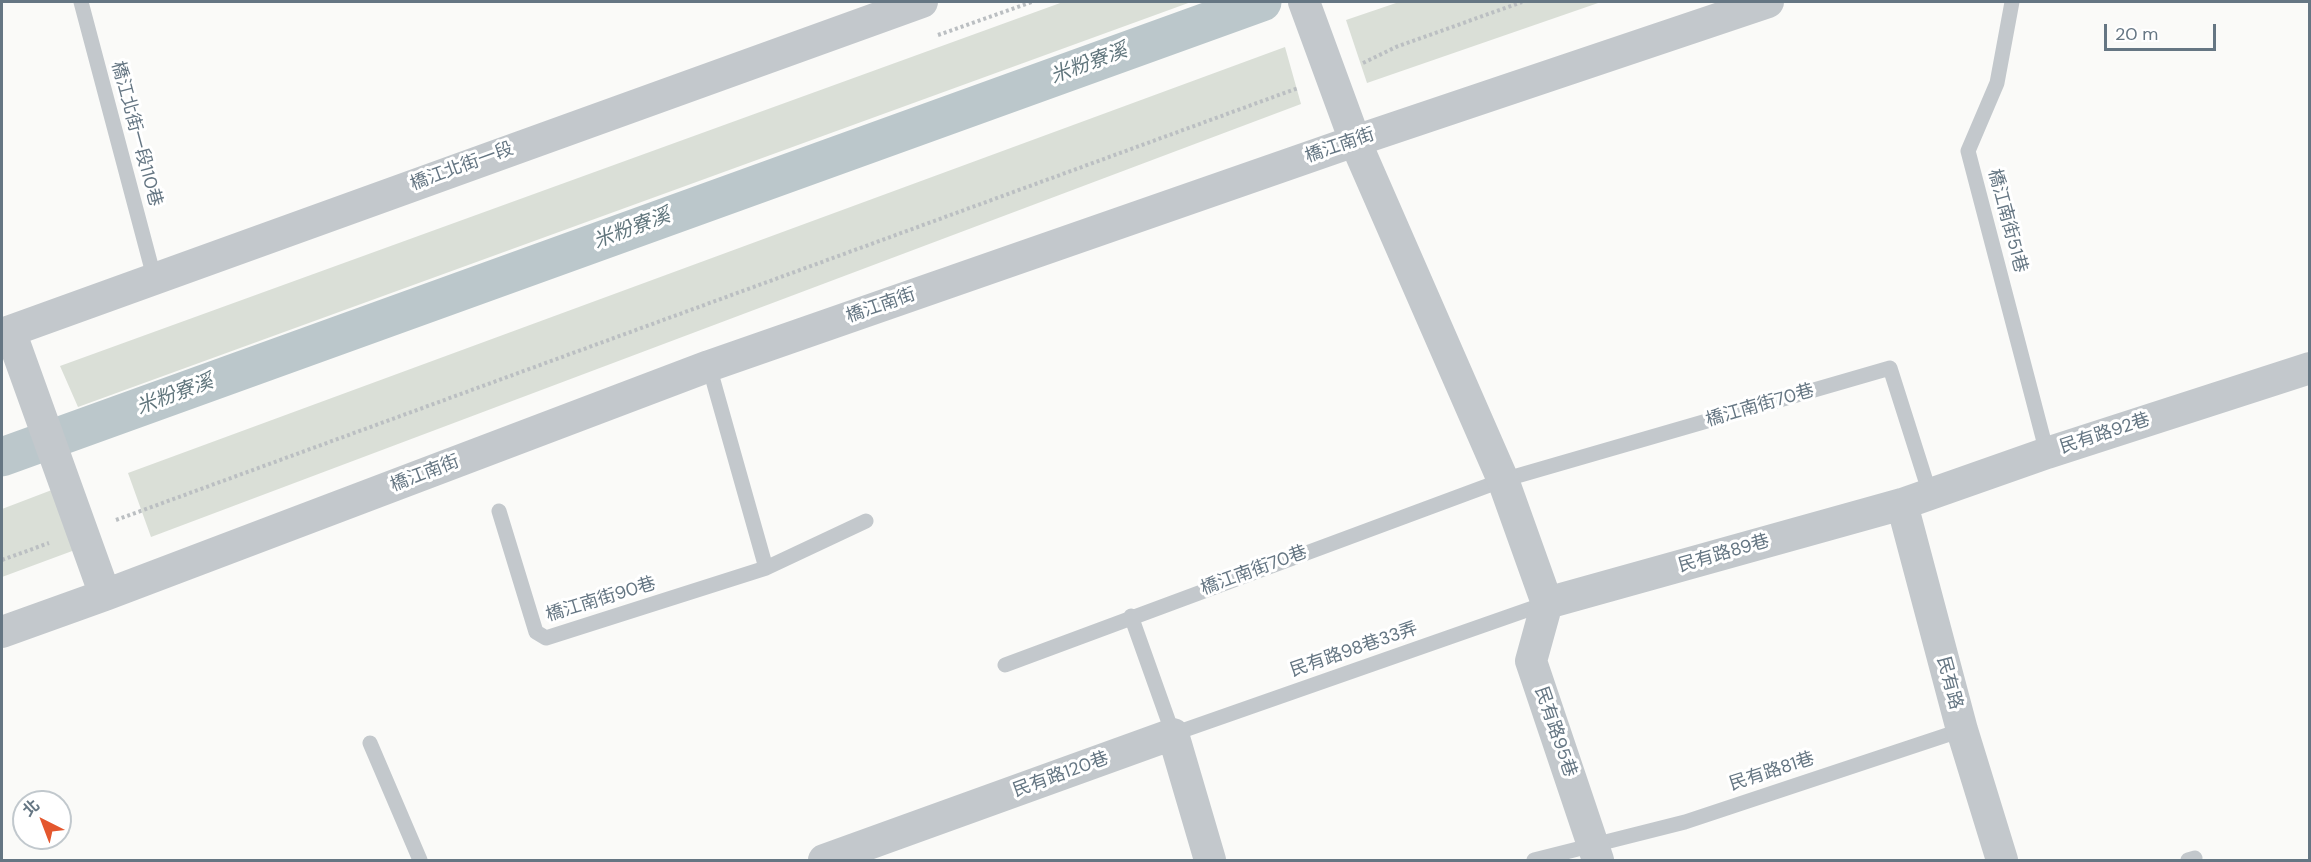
<!DOCTYPE html>
<meta charset="utf-8">
<style>
body{margin:0}
#map{position:relative;width:2311px;height:862px;overflow:hidden;background:#fafaf8;font-family:"DM Sans","Noto Sans TC",sans-serif}
canvas{display:block}
.frame{position:absolute;inset:0;border:3px solid #657683;pointer-events:none}
.north{position:absolute;left:12px;top:790px;width:60px;height:60px;box-sizing:border-box;background:#fff;border:2px solid #c1c8cd;border-radius:50%;rotate:318deg;font-size:16px;font-weight:700;line-height:24px;text-align:center;color:#657683}
.north::after{content:'';display:block;margin:auto;width:21px;height:27px;background:#e4572e;clip-path:polygon(50% 0,100% 100%,50% 72%,0 100%)}
.scale{position:absolute;left:2104px;top:24px;width:112px;height:27px;box-sizing:border-box;border:3px solid #657683;border-top:0;padding-left:8px;font-size:18px;line-height:21px;white-space:nowrap;color:#657683;-webkit-text-stroke:4px #fff;paint-order:stroke}
</style>
<div id="map">
<canvas width="2311" height="862"></canvas>
<div class="frame"></div>
<div class="north">北</div>
<div class="scale">20 m</div>
</div>
<script>
const context = document.querySelector('canvas').getContext('2d');
context.lineJoin = 'round';
function paint(path, color) { context.fillStyle = color; context.fill(path, 'evenodd'); }
const poly = rows => new Path2D(rows.map(r => 'M' + r).join(''));
function strokePath(path, color, width, dash) { context.strokeStyle = color; context.lineWidth = width; context.lineCap = dash ? 'butt' : 'round'; context.setLineDash(dash || []); context.stroke(path); }
function drawText(font, color, halo, rows, align = 'center') {
  context.font = font + ' "DM Sans","Noto Sans TC",sans-serif'; context.lineWidth = 6; context.setLineDash([]); context.textBaseline = 'middle'; context.strokeStyle = halo; context.fillStyle = color; for (const [text, x, y, turn = 0] of rows) {
    context.save(); context.translate(x, y); context.rotate((+turn || 0) * Math.PI / 180); context.textAlign = isNaN(turn) ? turn : align; if (halo) context.strokeText(text, 0, 0); context.fillText(text, 0, 0); context.restore();
  }
}
paint(poly([
 [1063,2,1191,2,78,407,60,366],
 [1399,2,1601,2,1367,83,1346,20],
 [1285,47,1301,104,151,537,128,473],
 [57,488,83,547,2,577,2,509]
]), '#dadfd7');
strokePath(poly([
 [2,457,1262,2]
]), '#bbc7cb', 39);
strokePath(poly([
 [938,35,1032,2],
 [1363,63,1396,47,1522,2],
 [116,520,1298,88],
 [2,560,49,543]
]), '#bbbfc2', 4, [3, 3]);
strokePath(poly([
 [81,2,154,277],
 [2012,2,1997,83,1968,151,2047,453],
 [709,366,766,568],
 [499,511,536,632,546,638,766,568,866,521],
 [1131,616,1173,734,1547,603],
 [1005,665,1503,480,1890,368,1930,494],
 [370,743,420,860],
 [1534,860,1685,822,1962,730],
 [2188,860,2195,858]
]), '#c3c8cc', 15);
strokePath(poly([
 [1304,2,1355,141,1503,480,1547,603],
 [10,331,105,595],
 [2,334,922,2],
 [1902,504,1962,730,2002,860],
 [1547,603,1902,504,2047,453,2310,368],
 [1547,603,1531,661,1598,860],
 [2,632,105,595,709,366,1355,141,1768,2],
 [824,860,1173,734,1210,860]
]), '#c3c8cc', 32);
drawText('18px', '#657683', '#fff', [
 ["橋江北街一段110巷",136,134,75],
 ["橋江南街",1340,146,-19],
 ["橋江北街一段",462,167,-20],
 ["橋江南街51巷",2007,221,75],
 ["橋江南街",881,306,-19],
 ["橋江南街70巷",1760,406,-16],
 ["民有路92巷",2105,434,-18],
 ["橋江南街",425,474,-21],
 ["民有路89巷",1724,554,-16],
 ["橋江南街70巷",1254,571,-20],
 ["橋江南街90巷",601,600,-17],
 ["民有路98巷33弄",1354,650,-19],
 ["民有路",1949,683,75],
 ["民有路95巷",1555,732,71],
 ["民有路81巷",1772,772,-18],
 ["民有路120巷",1061,775,-20]
]);
drawText('italic 20px', '#60757c', '#fff', [
 ["米粉寮溪",1089,64,-20],
 ["米粉寮溪",632,229,-20],
 ["米粉寮溪",175,395,-20]
]);
</script>
